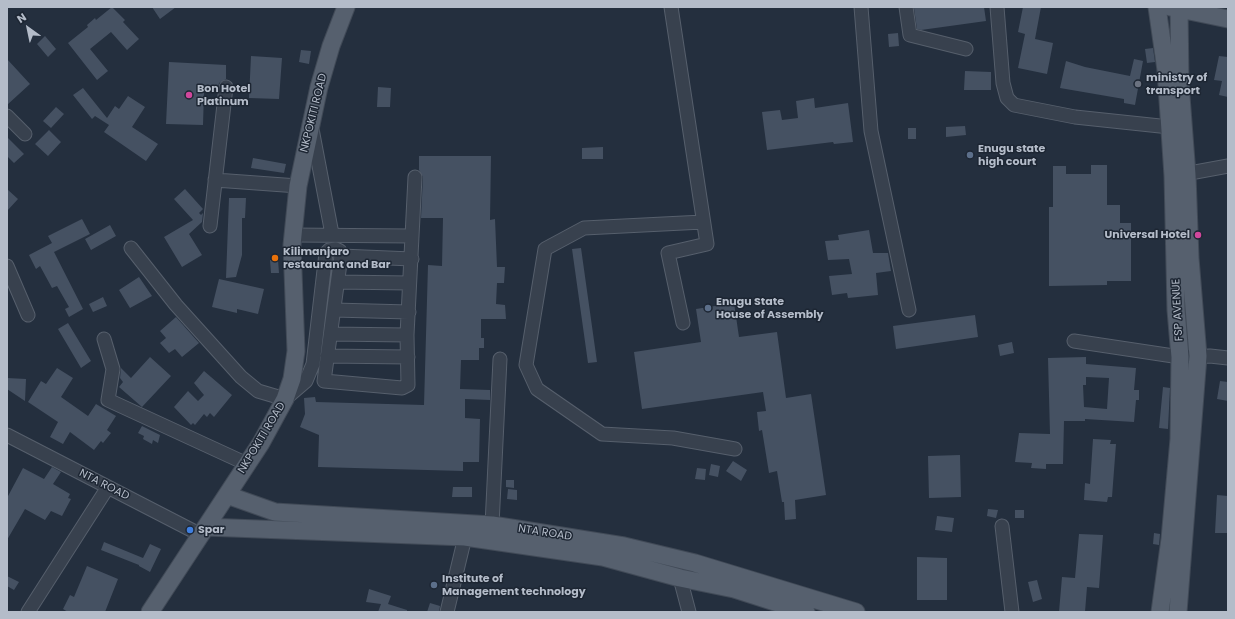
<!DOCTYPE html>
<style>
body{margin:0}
#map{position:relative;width:1235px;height:619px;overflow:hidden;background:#242f3e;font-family:Poppins,sans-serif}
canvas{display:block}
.frame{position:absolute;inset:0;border:8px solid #b4bcc9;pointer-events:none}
.north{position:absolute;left:8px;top:8px;width:40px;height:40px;-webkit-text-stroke:3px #1d2633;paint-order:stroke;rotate:327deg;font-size:11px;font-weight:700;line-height:16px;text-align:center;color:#b4bcc9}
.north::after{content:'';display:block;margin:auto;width:14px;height:18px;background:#b4bcc9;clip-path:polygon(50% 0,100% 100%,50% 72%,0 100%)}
</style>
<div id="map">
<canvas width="1235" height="619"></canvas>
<div class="frame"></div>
<div class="north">N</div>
</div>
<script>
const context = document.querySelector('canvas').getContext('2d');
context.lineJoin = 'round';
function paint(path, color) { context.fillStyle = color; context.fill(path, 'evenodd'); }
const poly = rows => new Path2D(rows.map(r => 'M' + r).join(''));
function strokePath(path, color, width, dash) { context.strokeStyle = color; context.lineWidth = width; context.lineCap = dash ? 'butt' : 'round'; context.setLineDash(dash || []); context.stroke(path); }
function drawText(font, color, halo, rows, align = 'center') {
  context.font = font + ' Poppins,sans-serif'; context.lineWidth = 3; context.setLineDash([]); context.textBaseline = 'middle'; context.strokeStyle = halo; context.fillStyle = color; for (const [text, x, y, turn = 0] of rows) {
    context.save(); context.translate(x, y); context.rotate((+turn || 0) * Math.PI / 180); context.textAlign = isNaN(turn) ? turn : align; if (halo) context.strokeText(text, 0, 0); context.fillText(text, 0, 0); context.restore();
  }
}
paint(poly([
 [112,7,125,20,123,22,139,39,127,50,111,32,90,49,108,71,97,80,68,43,88,27,87,25,95,18,96,20],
 [152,7,176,7,160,19],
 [921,7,984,7,986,21,921,30,917,29,914,8],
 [1023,7,1041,7,1035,39,1053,43,1047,74,1018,68,1025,34,1018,32],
 [898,33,899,46,889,47,888,34],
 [45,36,56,49,48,57,37,44],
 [1153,48,1155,62,1147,63,1145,49],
 [301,50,311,51,309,64,299,62],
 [251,56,282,58,279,99,249,98],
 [1219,56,1228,57,1228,97,1219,95,1222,81,1214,80],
 [7,59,30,84,7,105],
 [1134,59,1143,61,1135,105,1124,103,1124,99,1060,88,1066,61,1085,67,1130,76],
 [169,62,226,65,226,79,219,83,217,93,204,92,203,125,166,124],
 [965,71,991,72,991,90,964,90],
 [378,87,391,88,390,107,377,107],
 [83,88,107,118,115,106,119,109,128,96,145,107,132,127,158,144,146,161,104,132,109,125,95,116,92,119,73,95],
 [814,98,815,108,848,103,853,142,834,144,833,142,767,150,762,112,780,110,782,120,798,118,796,101],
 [56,107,64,114,51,128,43,121],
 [965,126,966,135,946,137,946,127],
 [908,128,916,128,916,139,908,139],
 [49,130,61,142,48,156,35,144],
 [7,137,24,154,14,163,7,156],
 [603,147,603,159,582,159,582,148],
 [419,156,491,156,490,220,495,219,497,267,505,267,504,283,497,283,496,304,505,305,506,319,481,319,481,338,484,338,484,348,479,348,479,360,461,360,460,389,490,390,490,400,465,399,465,418,480,419,479,462,463,462,463,471,318,467,319,435,300,427,305,414,304,398,315,397,316,402,424,405,428,265,442,266,443,218,421,218,423,177,419,170],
 [253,158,286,164,284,173,251,168],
 [1091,165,1107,165,1107,205,1120,205,1120,223,1131,223,1131,281,1107,281,1107,285,1049,286,1049,207,1053,207,1053,166,1066,166,1066,174,1091,174],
 [7,189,18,199,7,211],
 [185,189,203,209,199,213,201,215,203,213,202,222,189,234,202,255,182,267,164,237,193,220,174,199],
 [229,198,246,198,245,218,242,218,242,255,236,277,226,278],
 [82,219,90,234,54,252,83,309,69,317,65,309,69,307,57,286,52,288,40,266,36,269,29,255,52,243,48,236],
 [110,225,116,236,91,250,85,239],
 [869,230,873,253,888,253,891,271,876,273,878,295,848,298,847,293,832,295,829,276,852,274,849,259,828,260,825,241,839,240,838,235],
 [581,248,597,362,588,363,572,249],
 [270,260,278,260,279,273,271,273],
 [139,277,152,296,130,308,119,290],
 [219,279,264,289,258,314,237,309,237,313,212,307],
 [103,297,107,306,93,312,89,304],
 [734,303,739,337,777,332,786,398,811,394,826,495,795,500,796,519,785,520,784,502,782,502,777,471,769,473,762,430,759,431,757,412,766,411,763,392,642,409,634,352,701,342,696,309],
 [975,315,978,337,896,349,893,326],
 [176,317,199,343,182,357,175,349,169,353,160,343,166,338,160,331],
 [68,323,91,361,81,368,58,329],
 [1012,342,1014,353,1000,356,998,345],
 [150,357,171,376,142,407,119,387,123,382,120,378,121,368,131,378],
 [1086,357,1086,364,1136,368,1134,390,1139,390,1139,400,1136,400,1134,422,1085,419,1085,421,1064,421,1063,464,1046,464,1046,469,1031,468,1032,463,1015,462,1019,433,1050,434,1048,358],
 [1086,377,1109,378,1107,409,1084,407,1083,385,1086,385],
 [57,368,73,378,61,397,88,416,96,404,116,416,107,430,111,433,103,443,101,441,94,450,70,432,63,444,50,437,58,422,28,402,41,381,46,384],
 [204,371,232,395,214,417,210,413,207,417,204,414,195,425,193,423,191,425,174,407,188,391,198,401,204,395,194,383],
 [7,378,26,379,25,401,7,389],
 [1220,381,1228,382,1228,401,1217,399],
 [1163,387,1170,388,1168,429,1159,428],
 [142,426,160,435,158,443,153,440,152,444,143,439,144,436,138,433],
 [1093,439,1111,440,1110,444,1116,444,1112,497,1108,497,1107,502,1084,500,1085,483,1090,484],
 [960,455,961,497,929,498,928,456],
 [733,461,747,470,741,481,726,471],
 [711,464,720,466,718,477,709,475],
 [52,467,61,472,53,484,70,494,68,498,71,499,62,516,51,511,45,520,25,509,7,540,7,498,23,468,44,479],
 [697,468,706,469,705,480,695,479],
 [506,480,514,480,514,488,506,487],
 [453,487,472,487,472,497,452,497],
 [508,489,517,490,517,500,507,499],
 [1217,495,1228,496,1228,533,1215,533],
 [988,509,998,510,996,518,987,516],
 [1015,510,1024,510,1024,518,1015,518],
 [937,516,954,518,952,532,935,530],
 [1154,533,1160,534,1159,545,1153,544],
 [1079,534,1103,535,1099,588,1087,587,1085,612,1059,612,1062,577,1075,578],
 [104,542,143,558,150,544,161,549,150,572,139,566,139,565,101,550],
 [917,557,947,558,947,600,917,600],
 [87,566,118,579,105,612,68,612,63,609,70,595,74,597],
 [7,576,19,582,14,590,7,586],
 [1037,580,1042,599,1033,602,1028,582],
 [369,589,391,596,388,604,407,610,407,612,378,612,381,604,366,602],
 [430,603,440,606,439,612,427,612]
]), '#455162');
const minor = poly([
 [671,7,707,244,668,253,683,323],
 [861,7,871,131,909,310],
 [906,7,910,35,966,49],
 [997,7,1003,83,1007,98,1014,105,1075,117,1179,128],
 [7,116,25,134],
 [312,129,332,234],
 [1179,175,1228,166],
 [215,180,298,186],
 [703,222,584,228,545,249,526,365,537,389,602,434,673,438,735,449],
 [210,226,226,87],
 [292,235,412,236],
 [131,248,176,305,241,377,258,391,285,399,306,381,313,364,326,253,329,250,336,249,340,251,341,256,324,381,402,388,408,385,407,335,415,177],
 [341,256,412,259],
 [7,266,28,315],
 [338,282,409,283],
 [334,310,409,312],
 [331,334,407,335],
 [104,339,113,369,108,400,247,464],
 [1074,341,1180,357,1210,356,1228,358],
 [327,356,408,357],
 [7,435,201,535],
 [492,525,500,359],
 [1002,526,1012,612],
 [680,578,689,612],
 [28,612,108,487],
 [447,612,465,537]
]);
const major = poly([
 [1157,7,1166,70,1173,176,1176,310,1180,357,1179,439,1170,539,1160,612],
 [1170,7,1228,19],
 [227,495,275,512,492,525,624,546,695,563,856,612],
 [206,527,465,537,603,557,680,578,734,589,806,612],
 [150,612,261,443,285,399,292,379,296,351,292,245,298,186,319,87,331,46,346,7],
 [1178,612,1198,356,1190,258,1187,175,1180,83,1179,7]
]);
strokePath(minor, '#565f6c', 15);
strokePath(major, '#414a57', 19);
strokePath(minor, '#38414e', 13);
strokePath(major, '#56606e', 17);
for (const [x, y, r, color] of [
 [1138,84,4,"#6b7280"],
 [189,95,4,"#d1479c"],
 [970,155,4,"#5c6f8a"],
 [1198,235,4,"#d1479c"],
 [275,258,4,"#e8710a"],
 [708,308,4,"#5c6f8a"],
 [190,530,4,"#3f7fe0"],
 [434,585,4,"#5c6f8a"]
]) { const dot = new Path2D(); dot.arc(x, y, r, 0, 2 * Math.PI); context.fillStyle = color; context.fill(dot); strokePath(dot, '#1d2633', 1.5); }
drawText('bold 11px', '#b4bcc9', '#1d2633', [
 ["ministry of",1146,78],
 ["transport",1146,91],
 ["Bon Hotel",197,89],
 ["Platinum",197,102],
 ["Enugu state",978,149],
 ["high court",978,162],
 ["Universal Hotel",1190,235,"right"],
 ["Kilimanjaro",283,252],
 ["restaurant and Bar",283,265],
 ["Enugu State",716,302],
 ["House of Assembly",716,315],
 ["Spar",198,530],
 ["Institute of",442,579],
 ["Management technology",442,592]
], 'left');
drawText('11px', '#b4bcc9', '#1d2633', [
 ["NKPOKITI ROAD",314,113,-76],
 ["FSP AVENUE",1178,310,-93],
 ["NKPOKITI ROAD",262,438,-59],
 ["NTA ROAD",104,485,27],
 ["NTA ROAD",545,533,9]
]);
</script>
